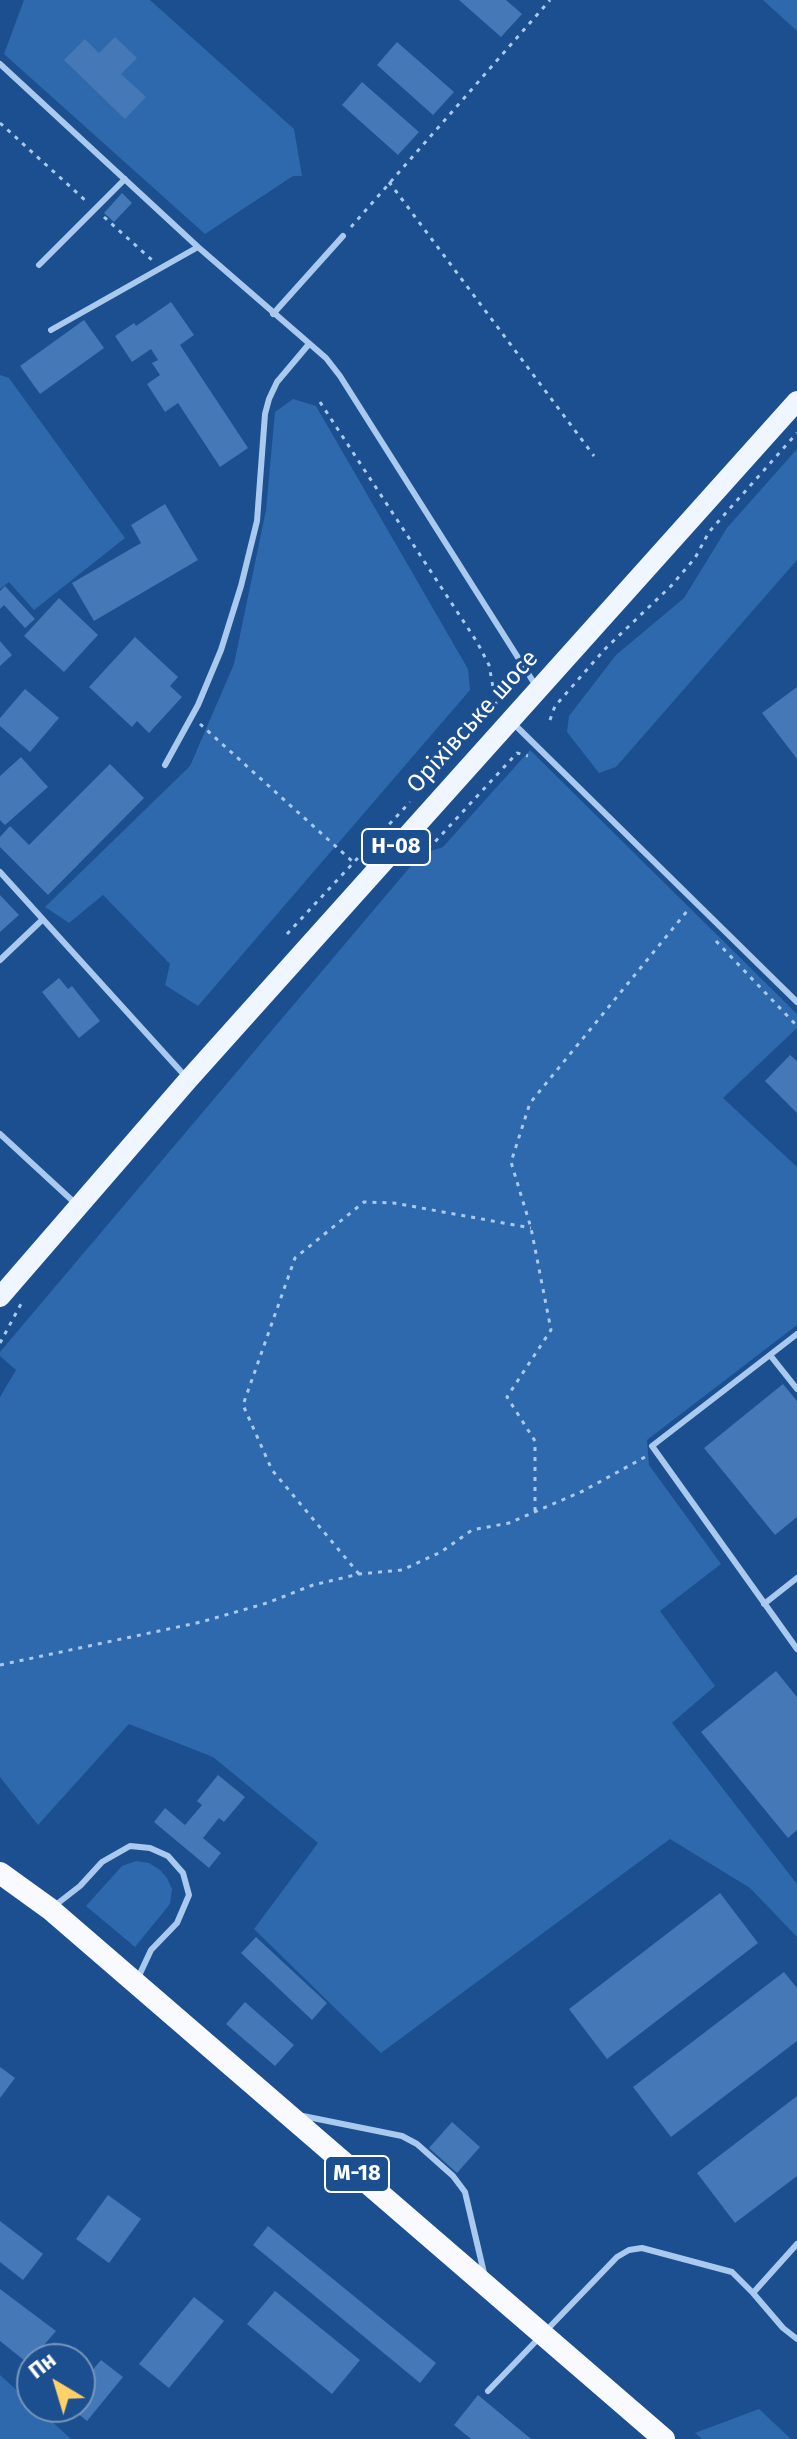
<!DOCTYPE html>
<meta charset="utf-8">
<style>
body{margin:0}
#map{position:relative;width:797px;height:2439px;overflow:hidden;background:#1b4f8f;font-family:"Fira Sans",sans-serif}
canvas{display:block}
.north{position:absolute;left:16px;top:2343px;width:80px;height:80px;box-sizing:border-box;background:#1b4f8f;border:2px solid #7695bc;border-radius:50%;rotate:322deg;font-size:22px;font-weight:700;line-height:32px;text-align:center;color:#fff}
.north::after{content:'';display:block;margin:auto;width:28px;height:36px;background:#ffd166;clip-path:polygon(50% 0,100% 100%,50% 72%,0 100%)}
</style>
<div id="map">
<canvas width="797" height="2439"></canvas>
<div class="north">Пн</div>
</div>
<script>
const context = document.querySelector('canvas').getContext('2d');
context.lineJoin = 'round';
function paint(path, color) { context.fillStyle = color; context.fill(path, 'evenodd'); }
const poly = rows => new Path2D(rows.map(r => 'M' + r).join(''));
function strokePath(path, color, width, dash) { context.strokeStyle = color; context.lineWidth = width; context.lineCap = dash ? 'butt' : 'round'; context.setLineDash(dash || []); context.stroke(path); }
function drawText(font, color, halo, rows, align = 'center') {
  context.font = font + ' "Fira Sans",sans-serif'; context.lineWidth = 7; context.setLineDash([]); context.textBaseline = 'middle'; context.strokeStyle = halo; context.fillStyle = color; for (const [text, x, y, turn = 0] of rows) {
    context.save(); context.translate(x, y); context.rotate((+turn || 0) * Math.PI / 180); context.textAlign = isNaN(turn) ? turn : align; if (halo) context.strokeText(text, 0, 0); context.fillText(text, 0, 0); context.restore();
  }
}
paint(poly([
 [24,0,150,0,294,129,302,176,293,176,205,234,4,54],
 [763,0,797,0,797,31],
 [0,375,9,378,125,538,34,610,9,582,0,589],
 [293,399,316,406,468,669,470,690,198,1006,165,985,170,964,103,895,69,923,45,907,190,766,234,664,266,510,275,412],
 [797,449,797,560,616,767,599,773,567,732,569,716,616,655,684,598,727,528],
 [530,750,797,1014,797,1028,723,1098,797,1167,797,1325,647,1440,649,1465,721,1564,660,1611,715,1686,672,1723,797,1884,797,1937,750,1888,670,1839,381,2053,254,1929,318,1843,213,1757,129,1724,38,1825,0,1777,0,1397,16,1370,0,1356,0,1352,421,854,443,847],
 [136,1861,149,1863,160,1870,167,1878,172,1889,170,1904,135,1947,86,1906,122,1866],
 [0,2375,32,2404,32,2407,36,2407,71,2439,0,2439],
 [759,2409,791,2439,702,2439,695,2433]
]), '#2e69ad');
paint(poly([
 [459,0,506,0,522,14,501,37],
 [115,37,137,58,121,74,146,97,125,119,64,60,85,39,99,53],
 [397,42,454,92,433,115,377,65],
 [362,82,419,132,398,155,342,105],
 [122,193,132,203,114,222,104,213],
 [171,302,194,335,180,345,248,448,220,467,178,403,165,412,147,384,160,375,152,363,158,360,151,349,132,362,115,336,134,323,136,326],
 [84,320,104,348,40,394,20,366],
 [165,504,198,560,94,621,72,583,141,543,131,525],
 [5,586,35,619,25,628,4,605,0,609,0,591],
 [59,598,98,635,64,672,24,636],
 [135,637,178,677,170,686,182,697,149,733,137,721,132,727,89,687],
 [0,641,12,655,0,666],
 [797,687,797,759,762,713],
 [25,689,59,718,30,752,0,726,0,718],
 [21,757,48,787,5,825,0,820,0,776],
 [110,764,144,798,48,895,0,847,0,837,10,826,29,845],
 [0,895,19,915,0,932],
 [59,978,68,989,72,986,100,1021,79,1038,42,992],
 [790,1055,797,1061,797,1113,765,1081],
 [783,1384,797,1401,797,1517,775,1535,704,1448],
 [776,1671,797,1697,797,1830,788,1838,701,1732],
 [218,1775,245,1797,224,1822,219,1818,203,1838,221,1853,209,1868,154,1822,165,1808,185,1825,202,1805,197,1801],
 [720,1893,758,1943,607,2059,569,2009],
 [256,1937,327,2003,312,2020,241,1953],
 [784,1972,797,1988,797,2041,671,2137,633,2087],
 [245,2002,294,2045,275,2066,226,2024],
 [0,2067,15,2078,0,2098],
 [797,2096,797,2176,735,2223,697,2173],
 [452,2122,480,2147,457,2173,429,2148],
 [108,2195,141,2219,109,2263,76,2239],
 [0,2221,43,2254,23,2280,0,2262],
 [268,2226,436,2363,420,2383,253,2245],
 [0,2289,56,2331,32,2359,30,2365,0,2341],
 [275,2291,360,2360,332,2394,247,2324],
 [194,2297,224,2321,169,2388,139,2364],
 [101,2360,123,2377,87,2421,70,2407,80,2407,80,2385],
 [478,2395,531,2439,471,2439,454,2425]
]), '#4478b7');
strokePath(poly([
 [0,123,86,201],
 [389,182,594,456],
 [104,217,152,260],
 [351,227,550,0],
 [320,402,477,642,489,665,496,704,490,714],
 [550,720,555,706,606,648,671,586,695,558,709,532,797,433],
 [200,724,352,861],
 [419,853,433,844,517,753,528,756],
 [287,934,410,802],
 [716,941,797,1026],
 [0,1343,21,1304],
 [535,1511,535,1441,507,1397,551,1330,531,1228,511,1162,530,1103,688,910],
 [359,1574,272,1470,243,1405,295,1258,364,1202,394,1203,531,1228],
 [0,1665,201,1622,267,1603,313,1585,359,1574,402,1570,441,1552,472,1530,509,1523,583,1491,645,1457]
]), '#a9c9ee', 3, [4, 6]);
strokePath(poly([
 [0,64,198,247,326,358,340,376,536,686],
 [39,265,125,179],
 [273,314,343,236],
 [51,330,198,247],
 [514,724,797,1002],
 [165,765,198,705,221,650,241,586,257,521,265,414,269,399,277,382,309,344],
 [0,872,186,1077],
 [0,960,42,920],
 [0,1134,76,1204],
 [797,1334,652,1446,797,1649],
 [770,1355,797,1389],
 [764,1604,797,1578],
 [53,1907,80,1886,102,1862,130,1846,150,1848,168,1856,183,1873,189,1895,177,1923,151,1950,137,1980],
 [303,2116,402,2136,417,2144,453,2176,465,2192,484,2273],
 [753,2293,783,2328,797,2339],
 [488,2391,617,2257,629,2250,642,2248,732,2272,753,2293,797,2244]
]), '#a9c9ee', 6);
strokePath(poly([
 [0,1297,188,1080,797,401]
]), '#f0f6ff', 20);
strokePath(poly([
 [0,1873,50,1909,664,2439]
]), '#f8faff', 22);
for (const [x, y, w] of [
 [396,847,68],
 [357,2174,64]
]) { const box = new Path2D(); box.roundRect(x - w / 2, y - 18, w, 36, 6); context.fillStyle = '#1b4f8f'; context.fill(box); strokePath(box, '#fff', 2); }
drawText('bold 22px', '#fff', null, [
 ["Н-08",396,847],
 ["М-18",357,2174]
]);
drawText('24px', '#fff', '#1b4f8f', [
 ["Оріхівське шосе",473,722,-48]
]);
</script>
